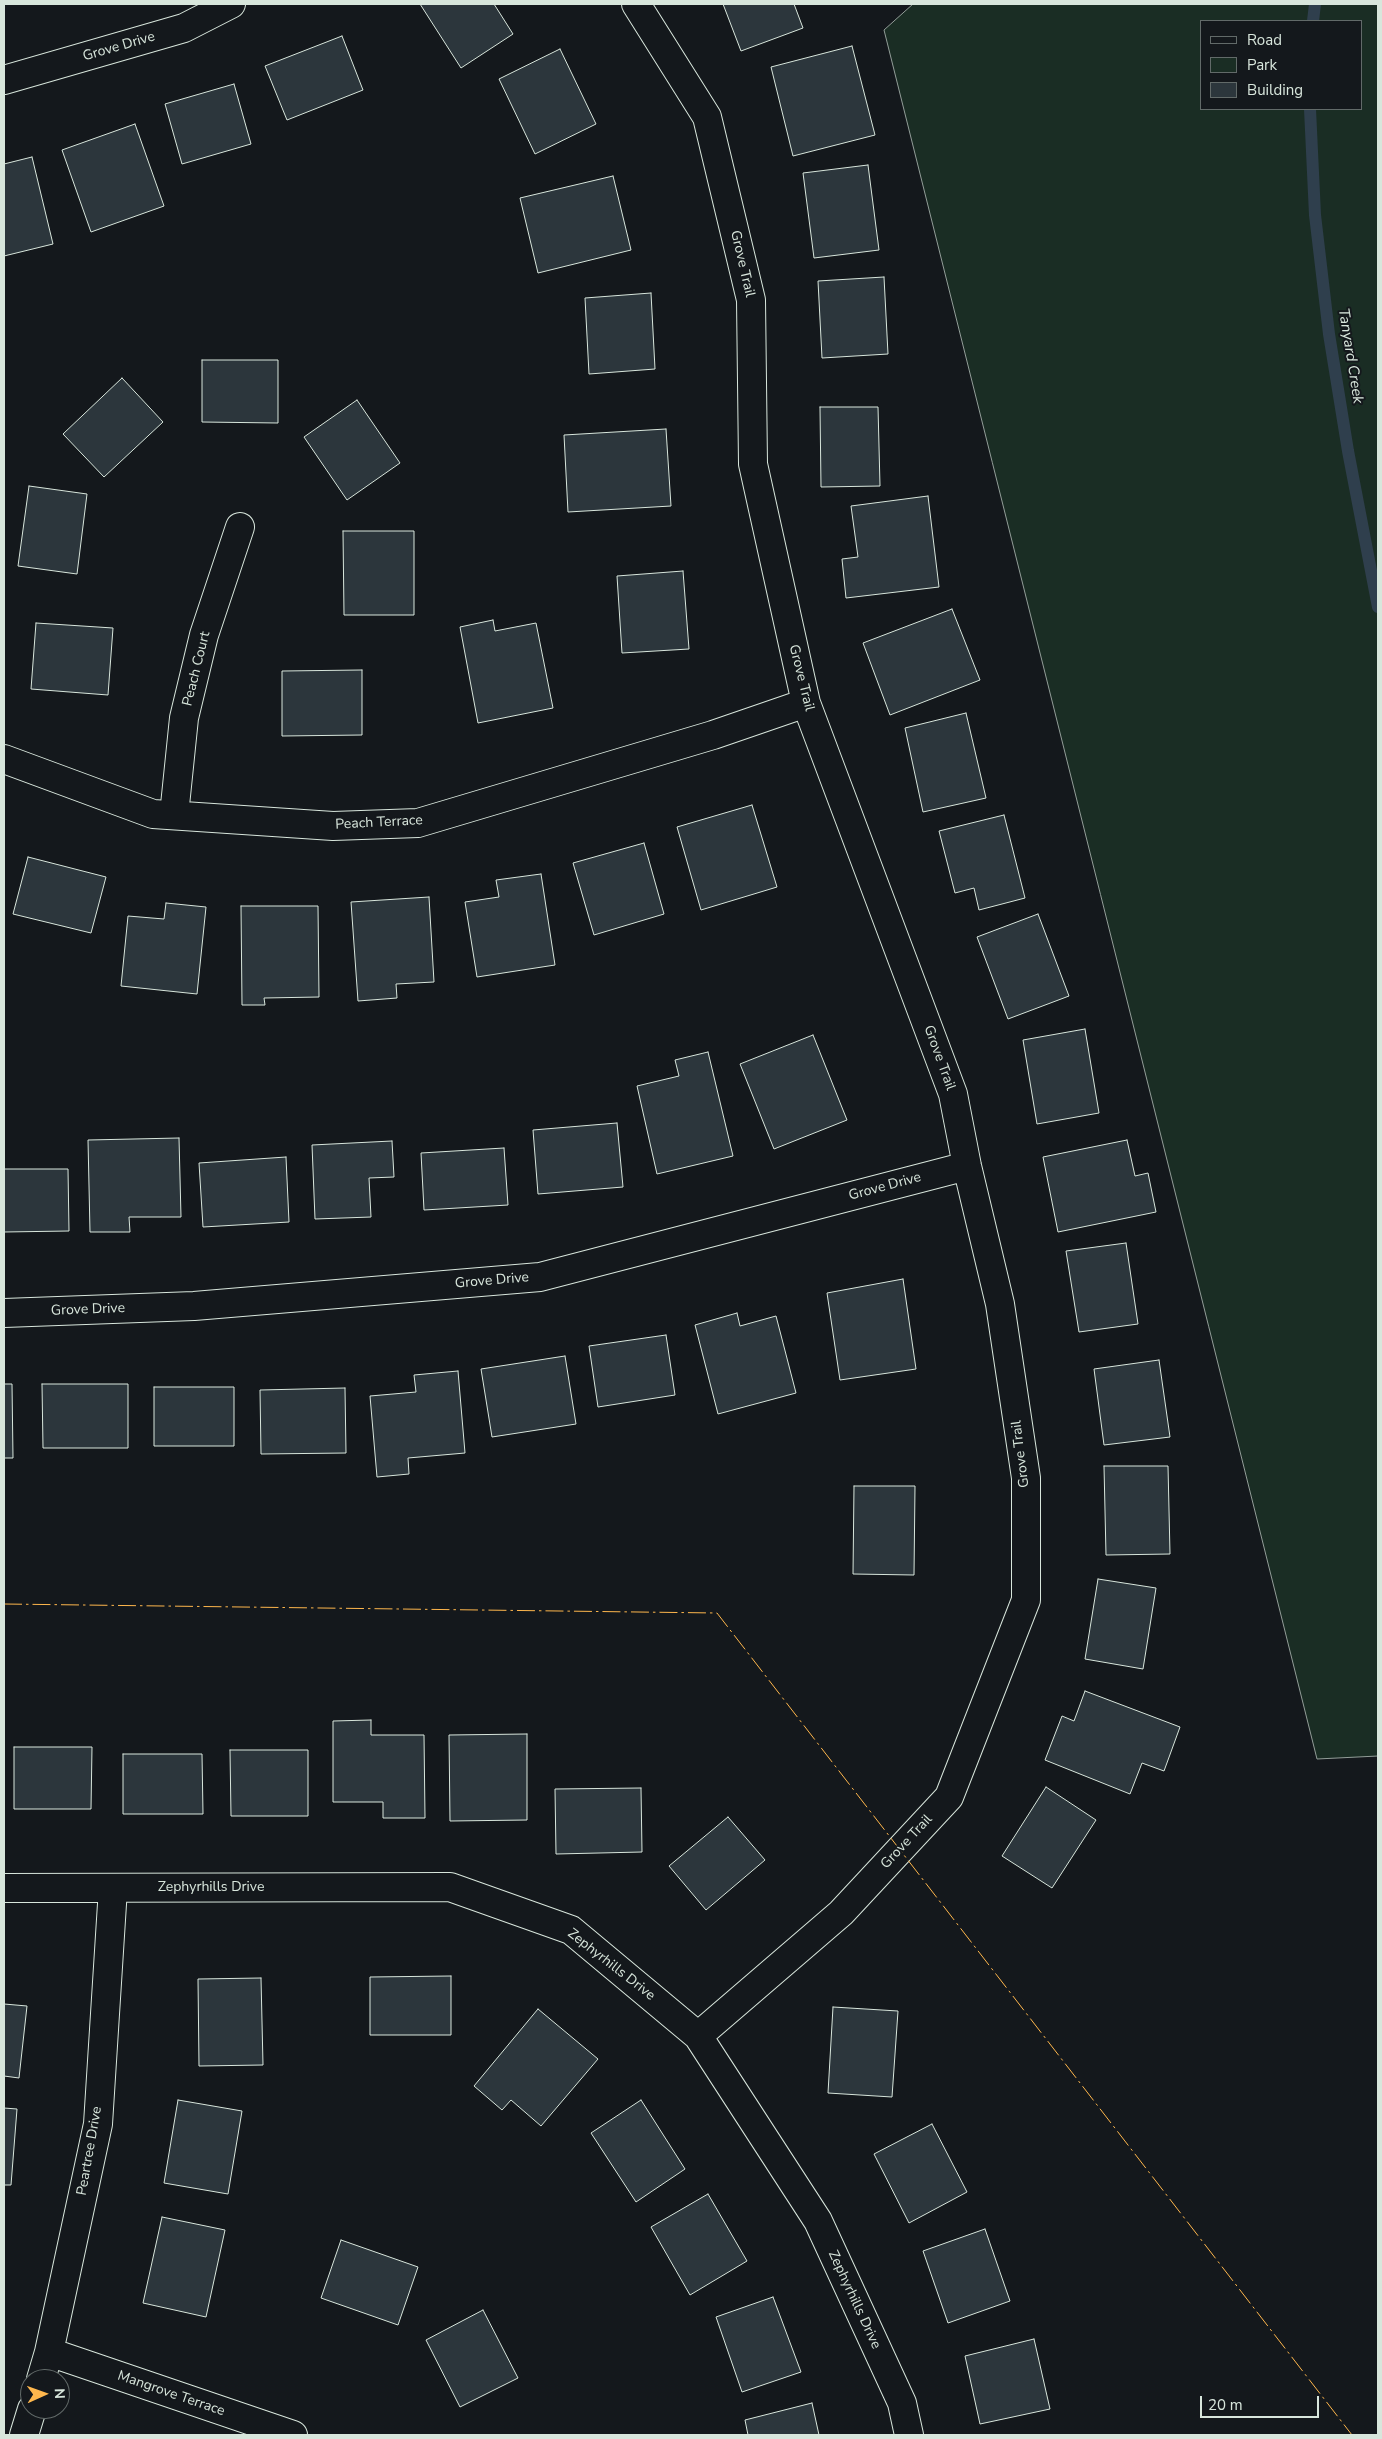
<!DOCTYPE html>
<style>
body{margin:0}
#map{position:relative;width:1382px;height:2439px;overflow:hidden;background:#14181c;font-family:"Nunito Sans",sans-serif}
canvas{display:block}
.frame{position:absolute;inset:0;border:5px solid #d8e6dc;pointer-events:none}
.legend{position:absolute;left:1200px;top:20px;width:162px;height:90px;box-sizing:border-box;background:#14181c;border:1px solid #626a69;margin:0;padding:6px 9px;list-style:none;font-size:15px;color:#d8e6dc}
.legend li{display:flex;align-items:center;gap:10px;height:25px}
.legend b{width:25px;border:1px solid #626a69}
.north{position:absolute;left:20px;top:2369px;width:50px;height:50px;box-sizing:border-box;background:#14181c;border:1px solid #626a69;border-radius:50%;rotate:88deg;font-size:14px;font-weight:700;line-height:20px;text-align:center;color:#d8e6dc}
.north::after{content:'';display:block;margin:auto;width:18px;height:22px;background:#ffb74d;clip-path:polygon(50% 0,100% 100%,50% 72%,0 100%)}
.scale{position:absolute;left:1200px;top:2396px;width:119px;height:22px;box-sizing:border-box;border:2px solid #d8e6dc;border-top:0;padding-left:6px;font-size:15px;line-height:18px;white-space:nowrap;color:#d8e6dc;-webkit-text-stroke:4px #14181c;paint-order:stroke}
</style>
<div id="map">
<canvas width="1382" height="2439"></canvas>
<div class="frame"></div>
<ul class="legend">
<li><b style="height:6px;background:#14181c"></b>Road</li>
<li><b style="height:14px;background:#1a2d24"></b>Park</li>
<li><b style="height:14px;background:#2c363c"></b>Building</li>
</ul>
<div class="north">N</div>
<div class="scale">20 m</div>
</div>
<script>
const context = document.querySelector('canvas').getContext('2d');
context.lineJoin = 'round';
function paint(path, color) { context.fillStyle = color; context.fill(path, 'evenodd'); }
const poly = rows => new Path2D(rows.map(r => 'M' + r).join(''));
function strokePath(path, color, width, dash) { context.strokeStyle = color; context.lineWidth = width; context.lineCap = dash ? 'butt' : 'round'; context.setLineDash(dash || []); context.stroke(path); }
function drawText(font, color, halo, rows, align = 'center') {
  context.font = font + ' "Nunito Sans",sans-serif'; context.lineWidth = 4; context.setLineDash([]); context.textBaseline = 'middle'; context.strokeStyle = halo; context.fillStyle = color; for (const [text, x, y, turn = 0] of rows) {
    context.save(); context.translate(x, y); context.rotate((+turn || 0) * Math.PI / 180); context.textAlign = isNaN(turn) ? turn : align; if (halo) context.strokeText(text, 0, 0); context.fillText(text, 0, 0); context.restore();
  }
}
const green = poly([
 [913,4,1378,4,1378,1756,1317,1759,884,30,913,4],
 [1201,21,1361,21,1361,109,1201,109,1201,21]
]);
paint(green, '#1a2d24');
strokePath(green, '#939e99', 1);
strokePath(poly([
 [1313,21,1315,4],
 [1310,109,1315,215,1329,334,1348,451,1378,607]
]), '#2f3f4d', 12);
const building = poly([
 [420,4,494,4,513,34,461,68,420,4],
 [723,4,794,4,803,28,741,51,723,4],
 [342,36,363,90,287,120,265,66,342,36],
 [852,46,875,135,793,156,771,67,852,46],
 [560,49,596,124,535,154,499,79,560,49],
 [234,84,251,144,182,164,165,104,234,84],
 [135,124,164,206,91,232,62,150,135,124],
 [32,157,53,244,4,256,4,164,32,157],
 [868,165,879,250,814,258,803,173,868,165],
 [613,176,631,250,538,273,520,198,613,176],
 [884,277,888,354,822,358,818,281,884,277],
 [651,293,655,369,589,374,585,298,651,293],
 [202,360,278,360,278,423,202,422,202,360],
 [122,378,163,422,104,477,63,434,122,378],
 [357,400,400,463,347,500,304,437,357,400],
 [820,407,878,407,880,486,821,487,820,407],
 [666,429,671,506,568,512,564,435,666,429],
 [29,486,87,494,77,574,18,566,29,486],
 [928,496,939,587,846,598,842,559,858,557,851,506,928,496],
 [343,531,414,531,414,615,344,615,343,531],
 [683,571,689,649,622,653,617,576,683,571],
 [952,609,980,680,890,715,863,643,952,609],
 [493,620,495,631,536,623,553,708,478,723,460,627,493,620],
 [36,623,113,628,108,695,31,689,36,623],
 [362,670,362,735,282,736,282,671,362,670],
 [966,713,986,798,923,812,905,728,966,713],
 [752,805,777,887,701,910,677,827,752,805],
 [1004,815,1025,898,979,910,974,888,955,893,939,831,1004,815],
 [644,843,664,914,594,935,573,863,644,843],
 [28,857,106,877,91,933,13,914,28,857],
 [541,874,555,965,477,977,465,902,499,897,496,880,541,874],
 [429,897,434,982,396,984,397,998,358,1001,351,902,429,897],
 [166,903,206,907,197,994,121,986,128,916,164,919,166,903],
 [241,906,318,906,319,997,264,998,265,1005,242,1005,241,906],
 [1038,914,1069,996,1008,1019,977,937,1038,914],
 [1085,1029,1099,1113,1037,1124,1023,1040,1085,1029],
 [813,1035,847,1120,774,1149,740,1064,813,1035],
 [708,1052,733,1156,657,1174,637,1086,679,1076,675,1060,708,1052],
 [617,1123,623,1187,538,1194,533,1130,617,1123],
 [179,1138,181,1217,129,1217,130,1232,90,1232,88,1140,179,1138],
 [1127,1140,1135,1176,1148,1173,1156,1212,1058,1232,1043,1157,1127,1140],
 [392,1141,394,1177,369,1178,371,1217,315,1219,312,1145,392,1141],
 [504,1148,508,1205,424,1210,421,1153,504,1148],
 [286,1157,289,1222,203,1227,199,1163,286,1157],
 [4,1169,68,1169,69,1231,4,1232,4,1169],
 [1126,1243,1138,1324,1079,1332,1066,1251,1126,1243],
 [903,1279,916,1369,840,1380,827,1293,903,1279],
 [737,1313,740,1326,776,1316,796,1393,718,1414,695,1325,737,1313],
 [666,1335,675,1395,598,1407,589,1346,666,1335],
 [565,1356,576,1424,492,1437,481,1369,565,1356],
 [1159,1360,1170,1437,1104,1445,1094,1369,1159,1360],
 [458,1371,465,1453,408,1458,409,1474,377,1477,370,1396,416,1392,414,1375,458,1371],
 [4,1384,12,1384,13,1458,4,1458,4,1384],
 [42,1384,128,1384,128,1448,43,1448,42,1384],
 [154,1387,234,1387,234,1446,154,1446,154,1387],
 [345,1388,346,1453,261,1454,260,1390,345,1388],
 [1104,1466,1168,1466,1170,1554,1106,1555,1104,1466],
 [854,1486,915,1486,914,1575,853,1574,854,1486],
 [1098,1579,1156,1588,1143,1669,1085,1659,1098,1579],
 [1085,1691,1180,1727,1164,1771,1142,1763,1130,1794,1045,1760,1062,1716,1074,1721,1085,1691],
 [371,1720,371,1735,424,1735,425,1818,383,1818,383,1802,333,1802,333,1721,371,1720],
 [527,1734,527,1820,450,1821,449,1735,527,1734],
 [14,1747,92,1747,91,1809,14,1809,14,1747],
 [230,1750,308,1750,308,1816,231,1816,230,1750],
 [123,1754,202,1754,203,1814,123,1814,123,1754],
 [1046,1787,1096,1820,1052,1888,1002,1856,1046,1787],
 [641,1788,642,1852,556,1854,555,1789,641,1788],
 [728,1817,765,1860,706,1910,669,1866,728,1817],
 [451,1976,451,2035,370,2035,370,1977,451,1976],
 [261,1978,263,2065,199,2066,198,1979,261,1978],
 [4,2004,27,2006,19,2078,4,2076,4,2004],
 [833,2007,898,2011,892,2097,828,2093,833,2007],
 [538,2009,598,2059,541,2126,511,2100,502,2110,474,2086,538,2009],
 [178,2100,242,2111,228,2194,164,2183,178,2100],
 [641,2100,685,2169,636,2202,591,2133,641,2100],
 [4,2108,17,2109,11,2185,4,2185,4,2108],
 [932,2124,967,2192,909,2223,874,2154,932,2124],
 [708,2194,747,2261,690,2295,651,2227,708,2194],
 [162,2217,225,2230,206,2317,143,2303,162,2217],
 [985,2229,1010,2301,948,2323,923,2251,985,2229],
 [341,2240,418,2267,398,2325,321,2298,341,2240],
 [773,2297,801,2372,742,2392,716,2317,773,2297],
 [483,2310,518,2378,460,2407,426,2340,483,2310],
 [1034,2339,1050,2409,980,2424,965,2356,1034,2339],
 [812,2403,819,2435,748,2435,745,2420,812,2403]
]);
paint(building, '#2c363c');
strokePath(building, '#d8e6dc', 1);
const minor = poly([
 [636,4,707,117,751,300,753,464,806,703,953,1094,967,1166,1000,1304,1026,1478,1026,1600,949,1797,841,1913,698,2036],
 [4,80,184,28,231,4],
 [4,759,153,814,333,826,418,823,713,735,806,703],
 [174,815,184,718,204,635,240,527],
 [4,1313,194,1306,540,1277,967,1166],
 [4,1888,450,1887,571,1930,698,2036,818,2221,902,2403,909,2435],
 [49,2352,293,2435],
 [41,2379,49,2352,98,2124,113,1888],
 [24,2435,32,2409]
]);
strokePath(minor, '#d8e6dc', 30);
strokePath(minor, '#14181c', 28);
strokePath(poly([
 [4,1604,717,1613,1352,2435]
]), '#ffb74d', 1, [18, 4, 2.5, 4]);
drawText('14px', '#d8e6dc', '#14181c', [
 ["Grove Drive",119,47,-16],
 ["Grove Trail",742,264,77],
 ["Peach Court",197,669,-76],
 ["Grove Trail",801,678,76],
 ["Peach Terrace",379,823,-3],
 ["Grove Trail",939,1058,70],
 ["Grove Drive",885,1187,-15],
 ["Grove Drive",492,1281,-5],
 ["Grove Drive",88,1310,-2],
 ["Grove Trail",1021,1454,-97],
 ["Grove Trail",907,1842,-47],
 ["Zephyrhills Drive",211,1888],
 ["Zephyrhills Drive",611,1965,38],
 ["Peartree Drive",90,2151,-80],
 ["Zephyrhills Drive",854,2300,65],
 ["Mangrove Terrace",171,2394,19]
]);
drawText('italic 15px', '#d8e6dc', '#14181c', [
 ["Tanyard Creek",1350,356,81]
]);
</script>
